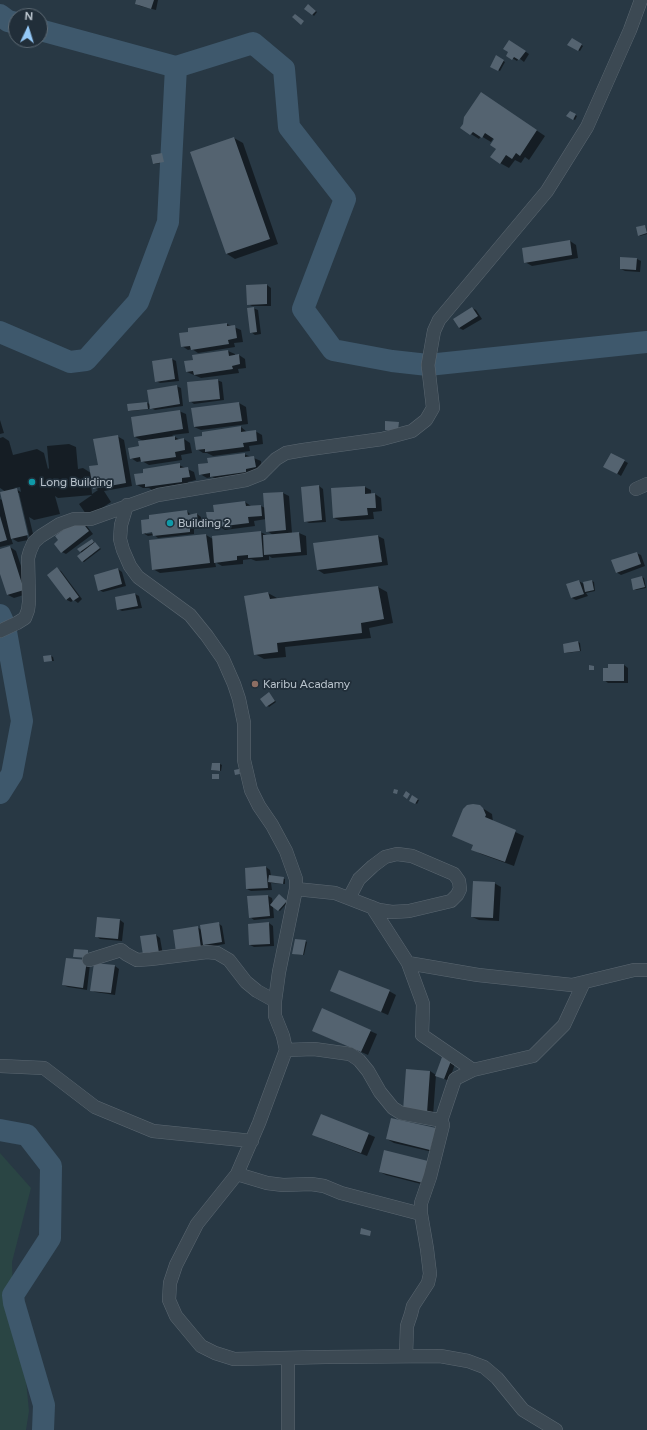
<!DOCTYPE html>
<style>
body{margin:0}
#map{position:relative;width:647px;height:1430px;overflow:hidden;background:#283844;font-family:Figtree,sans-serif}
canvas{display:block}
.north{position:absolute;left:8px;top:8px;width:40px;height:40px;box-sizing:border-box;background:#212e39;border:1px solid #5e6a74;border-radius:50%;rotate:4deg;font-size:11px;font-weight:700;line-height:16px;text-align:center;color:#bac4cd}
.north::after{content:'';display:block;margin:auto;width:14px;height:18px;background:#94c9f8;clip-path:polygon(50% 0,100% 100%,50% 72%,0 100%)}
</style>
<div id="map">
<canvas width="647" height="1430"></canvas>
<div class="north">N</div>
</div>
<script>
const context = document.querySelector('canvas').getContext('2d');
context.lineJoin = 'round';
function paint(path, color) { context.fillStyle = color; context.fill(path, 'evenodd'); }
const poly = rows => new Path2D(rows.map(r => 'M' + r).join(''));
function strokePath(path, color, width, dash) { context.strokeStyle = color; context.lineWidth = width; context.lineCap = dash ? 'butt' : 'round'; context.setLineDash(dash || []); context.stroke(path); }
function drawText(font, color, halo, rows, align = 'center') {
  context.font = font + ' Figtree,sans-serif'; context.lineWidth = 3.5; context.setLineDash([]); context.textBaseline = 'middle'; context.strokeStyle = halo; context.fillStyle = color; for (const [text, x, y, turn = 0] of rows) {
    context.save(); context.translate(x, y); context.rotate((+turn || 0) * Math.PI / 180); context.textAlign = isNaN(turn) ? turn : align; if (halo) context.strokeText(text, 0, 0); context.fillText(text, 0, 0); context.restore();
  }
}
paint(poly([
 [0,1153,31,1188,12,1262,13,1295,23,1350,29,1411,26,1430,0,1430]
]), '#2a4544');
paint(poly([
 [137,0,158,0,156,10,140,6,136,4],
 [310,6,317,12,314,16,306,8],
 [572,39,583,46,580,51,569,45],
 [514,44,529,54,524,62,519,58,517,61,507,55],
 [496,57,505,62,500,71,491,66],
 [490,99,545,136,529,160,525,157,521,163,515,160,509,168,500,163,496,138,494,137,491,142,481,136,479,139,471,134],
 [570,112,577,116,575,120,568,116],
 [234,138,243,143,278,244,235,259,227,254],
 [162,154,163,155,165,162,155,164,154,163],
 [644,226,646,227,647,234,640,236,639,235],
 [570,241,576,245,578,258,532,266,525,262],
 [637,259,641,261,640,272,625,271,621,269],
 [267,285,271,288,271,306,252,306,248,304],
 [253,308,258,310,261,334,255,335,251,332],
 [472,308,476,310,482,319,463,330,459,328],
 [227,324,241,330,243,342,234,343,235,347,198,353,192,349,188,350,182,346],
 [228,351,235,354,235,356,239,355,245,359,246,368,238,369,239,373,201,378,187,372,194,361],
 [172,359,176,361,179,381,160,383,156,381],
 [217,380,222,382,224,400,194,404,190,401],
 [176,386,181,388,183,406,155,410,149,407,149,409,131,411,129,410,128,405,147,403,150,404],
 [239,403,246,407,248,424,201,430,194,427],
 [179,411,186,414,189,433,172,435,180,440,184,439,190,443,192,453,181,455,182,460,149,465,142,461,137,462,131,458,143,441,135,437],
 [0,420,4,433,0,434],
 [241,427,247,432,255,431,262,435,263,444,249,446,250,451,213,456,207,453,203,453,197,449],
 [117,436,124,440,132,486,104,491,111,502,90,516,86,514,79,504,92,495,58,498,55,496,60,514,34,520,29,517,34,538,30,539,19,493,17,493,28,540,18,542,11,538,13,544,0,547,0,499,2,500,6,492,0,488,0,438,3,437,9,441,13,455,37,449,44,453,48,469,49,468,47,446,69,444,76,447,78,469,83,468,91,473,99,465],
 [93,481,94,488,98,490,92,494,91,482],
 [20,487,21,492,14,488],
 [244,454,261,461,262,470,218,480,212,477,207,478,200,474,209,463],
 [612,454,628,463,621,476,605,466],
 [179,465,194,472,196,480,188,482,188,485,152,490,149,488,143,488,137,485],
 [319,486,323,489,326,522,309,523,305,521],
 [365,487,371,490,371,494,375,494,381,498,382,511,373,512,374,519,341,521,334,518],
 [283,493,289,496,292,533,299,533,306,536,307,555,272,558,269,556,269,560,256,561,251,559,243,560,243,564,222,566,215,562,216,567,160,573,153,569,150,541,206,535,213,539,260,532,267,535,273,535,267,531,266,519,254,521,255,526,225,530,220,527,215,527,209,524,215,512,245,502,251,506,261,506,265,508],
 [187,511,191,515,197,514,201,517,202,528,194,529,194,534,158,538,154,535,148,536,143,533],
 [157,531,157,533,146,534,146,532],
 [82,523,86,525,93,534,66,554,62,552,76,524,78,527],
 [378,536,384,539,388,565,324,574,318,570],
 [92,540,101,549,84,562,82,561,83,553,80,552],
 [10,547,16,551,30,593,14,598,8,595,0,571,0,550],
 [636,553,641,555,645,566,621,575,616,572],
 [57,569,61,571,82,599,78,603,74,600,71,602,67,600,48,575],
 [118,569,122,572,126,586,103,592,99,590],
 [642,577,644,578,646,588,636,590,634,589],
 [579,581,584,584,592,581,594,582,595,591,586,593,588,596,576,600,572,598],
 [378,587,387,592,393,623,369,628,371,638,285,647,286,657,264,659,255,654,268,593,277,598],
 [135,594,139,596,142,608,122,611,118,609,116,598],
 [578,642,580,643,581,651,567,653,565,652],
 [51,656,53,657,54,661,45,661],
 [609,665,624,665,628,668,628,683,608,683,604,680,609,669],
 [270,695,276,702,269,707,261,699],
 [220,764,222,765,221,771,212,770],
 [412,797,419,800,417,804,411,800],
 [479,806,492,814,493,822,524,836,514,866,481,854,472,849,474,845,453,835],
 [266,867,270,870,271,876,285,879,285,884,271,883,272,890,251,891,247,889],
 [494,883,501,887,499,921,479,920,472,917],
 [268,896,272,898,273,903,281,896,288,902,280,911,273,906,274,918,254,920,250,917,248,897],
 [98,918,120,920,124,923,122,941,100,939,96,936],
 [218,923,222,926,225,944,208,947,204,944,205,950,181,954,197,927,202,930],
 [269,923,273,926,274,946,254,947,250,945],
 [156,935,160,938,163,955,148,957],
 [305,941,307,942,304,955,295,954],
 [67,959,90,964,87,990,68,987,63,985],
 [115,966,119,969,115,995,95,992,91,990],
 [332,991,389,991,396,995,388,1015],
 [323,1010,377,1034,368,1055,320,1034],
 [443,1058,455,1064,449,1081,440,1077],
 [430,1071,436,1075,433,1116,410,1114],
 [435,1129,437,1153,394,1143,387,1139],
 [368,1134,375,1137,367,1156,320,1138],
 [434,1166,429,1186,386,1175,380,1172]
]), '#0007');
strokePath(poly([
 [0,15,8,21,16,23],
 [40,30,176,67,253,43,284,69,289,127,345,199,303,309,333,350,392,361,428,365,647,342],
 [0,332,70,362,86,360,138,302,168,222,176,67],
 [0,615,5,626,22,721,12,774,0,793],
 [0,1130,27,1135,51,1166,50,1238,13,1295,14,1303,44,1405,43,1430]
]), '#3e586c', 22);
paint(poly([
 [136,0,154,0,151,9,135,4],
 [308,4,316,11,312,15,304,9],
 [295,14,304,21,301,25,292,17],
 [572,38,582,44,578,51,567,45],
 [509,40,526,51,519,60,514,57,512,60,506,56,508,52,503,49],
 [496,55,504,60,498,71,490,67],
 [481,92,537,130,520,156,516,153,512,159,506,155,500,164,490,157,496,149,490,145,494,139,485,133,482,138,473,132,470,135,460,128,463,124,464,117],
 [570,111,576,114,573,120,566,116],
 [234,137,270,239,226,254,190,152],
 [162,153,164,162,153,164,151,155],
 [645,225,647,233,638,236,636,227],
 [570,240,572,255,524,263,522,248],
 [620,257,637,258,636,270,620,269],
 [267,284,267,304,247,305,246,285],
 [254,307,257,332,250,333,247,308],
 [472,307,478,316,459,328,453,319],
 [227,323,227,326,235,325,237,338,228,340,229,344,191,350,190,346,181,347,179,333,188,332,188,328],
 [228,350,229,356,239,354,240,364,232,366,233,369,194,375,193,371,186,372,184,361,193,360,192,355],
 [172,358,175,379,155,382,152,361],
 [218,379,220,399,189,402,187,382],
 [177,385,180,404,150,409,147,390],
 [147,402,148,409,128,411,127,404],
 [239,402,242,421,194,427,191,408],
 [180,410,183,429,134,437,131,417],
 [385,421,399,422,398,430,385,430],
 [241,426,241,432,256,430,257,441,243,443,244,447,205,452,205,449,196,450,194,437,202,436,202,432],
 [118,435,126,483,93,489,89,466,98,465,93,439],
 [175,436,175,440,184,438,185,450,175,452,176,457,141,462,140,457,130,459,128,448,139,446,138,441],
 [245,453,245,457,254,456,256,467,246,469,246,472,210,477,210,473,199,475,198,464,208,463,207,458],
 [611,453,625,460,617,474,603,467],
 [180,463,180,468,188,467,190,477,182,478,182,482,145,487,145,484,136,485,134,474,143,473,143,469],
 [319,485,322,520,304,522,301,487],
 [365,486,365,494,375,493,376,508,367,508,368,515,333,518,331,488],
 [17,488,28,535,11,539,0,492],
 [283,492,286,530,266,532,263,493],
 [245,501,246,506,261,505,262,516,248,517,249,523,217,527,217,523,208,524,206,512,214,512,213,505],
 [187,510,188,515,197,513,198,526,190,527,190,532,153,536,152,532,142,534,141,520,149,519,149,515],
 [0,516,7,540,0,542],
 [74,522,77,526,82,522,89,531,61,553,54,544,58,540,55,536],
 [261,531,263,557,248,558,248,555,237,556,237,560,214,563,212,536],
 [299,532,301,552,264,555,263,535],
 [206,534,210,563,152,570,149,540],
 [378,535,382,562,317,570,313,543],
 [92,539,94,542,80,552,77,549],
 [95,542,100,548,82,562,77,556],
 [10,546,24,590,7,595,0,574,0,549],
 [637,552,641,564,616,573,611,560],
 [57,567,79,597,73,601,70,597,66,600,47,575],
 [118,568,122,584,98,591,94,575],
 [642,576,645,587,633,590,631,579],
 [579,580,584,594,571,598,566,584],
 [592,580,594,590,585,592,583,582],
 [378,586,384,619,361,623,362,633,277,643,278,652,254,655,244,596,268,592,270,599],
 [135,593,138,606,117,610,115,597],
 [578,641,580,651,564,653,563,644],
 [51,655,52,661,44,662,43,656],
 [608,664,624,664,624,681,603,681,603,668,608,668],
 [589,665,594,666,594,670,589,670],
 [269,692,275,701,266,707,260,699],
 [212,763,220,763,220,771,211,770],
 [239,769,240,774,235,775,234,770],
 [212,774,219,774,219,779,212,779],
 [394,789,398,790,397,794,393,793],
 [406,791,410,794,407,799,403,796],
 [412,795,418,799,415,804,409,801],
 [473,804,480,805,483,808,486,815,485,817,516,830,505,862,471,850,473,845,452,836,463,809,467,805],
 [266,866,268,888,246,889,245,868],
 [269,875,284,877,283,884,268,882],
 [473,881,495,882,493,918,471,917],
 [279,894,287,901,278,911,270,905],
 [268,895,270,916,249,918,247,896],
 [97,917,120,919,118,939,95,937],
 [219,922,222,942,203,945,200,925],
 [269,922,270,944,249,945,248,924],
 [198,926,201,948,176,952,173,930],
 [156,934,159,953,143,955,140,936],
 [295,939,306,940,303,955,292,954],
 [74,949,88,950,88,958,73,957],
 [66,958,87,960,83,988,62,985],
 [94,963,115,965,111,993,90,991],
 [339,970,390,990,381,1012,330,991],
 [322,1008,371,1030,361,1052,312,1031],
 [442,1057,451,1061,444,1079,435,1076],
 [406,1069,430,1071,427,1113,403,1111],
 [321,1114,369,1133,361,1153,312,1135],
 [391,1118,436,1128,430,1150,386,1139],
 [384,1150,428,1161,423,1183,379,1172],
 [361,1228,371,1231,370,1236,360,1234]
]), '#546370');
const minor = poly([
 [636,489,647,484],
 [127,505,121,525,120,539,123,550,130,566,138,577,190,615,207,636,223,659,234,684,239,699,244,723,244,760,251,790,259,806,272,825,286,851,296,879,296,889,279,972,275,1001,275,1016,283,1036,286,1050,259,1123,237,1174,197,1224,176,1265,170,1283,169,1300,176,1316,201,1346,215,1353,234,1359,326,1357,440,1356,468,1361,484,1367,497,1378,523,1410,556,1430],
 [0,631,17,623,25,618,28,610,29,602,28,558,30,551,34,542,41,536,60,524,74,519,91,519,158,495,246,480,261,474,276,459,286,453,303,450,382,439,412,431,426,420,433,408,428,365,434,331,439,320,547,191,587,127,630,30,641,0],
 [296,889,335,893,379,910,392,912,409,911,451,901,457,895,460,889,459,881,454,874,412,856,397,854,385,857,373,866,359,879,349,898],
 [372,907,408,963,478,975,572,985,634,970,647,970],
 [89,960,121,950,126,954,137,960,151,959,207,952,217,953,229,960,246,982,257,991,275,1001],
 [408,963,423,1004,422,1035,473,1070,533,1056,564,1025,584,982],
 [286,1050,314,1049,350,1054,359,1060,368,1071,380,1092,393,1108,401,1113,438,1120,442,1122,443,1125,430,1177,421,1203,421,1214],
 [0,1066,44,1068,95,1107,153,1131,252,1141],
 [441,1121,455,1079,473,1070],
 [237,1174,267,1183,283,1185,311,1184,324,1186,341,1193,421,1214,427,1249,430,1274,428,1283,413,1306,411,1314,407,1326,406,1356],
 [288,1358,288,1430]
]);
strokePath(minor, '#5b6771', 14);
strokePath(minor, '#3c4953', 13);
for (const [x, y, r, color] of [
 [32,482,4,"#0f9aa8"],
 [170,523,4,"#0f9aa8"],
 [255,684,4,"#8d6e63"]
]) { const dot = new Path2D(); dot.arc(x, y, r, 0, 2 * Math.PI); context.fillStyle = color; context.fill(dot); strokePath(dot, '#212e39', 1.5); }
drawText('12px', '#bac4cd', '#212e39', [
 ["Long Building",40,482],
 ["Building 2",178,523],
 ["Karibu Acadamy",263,684]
], 'left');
</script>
